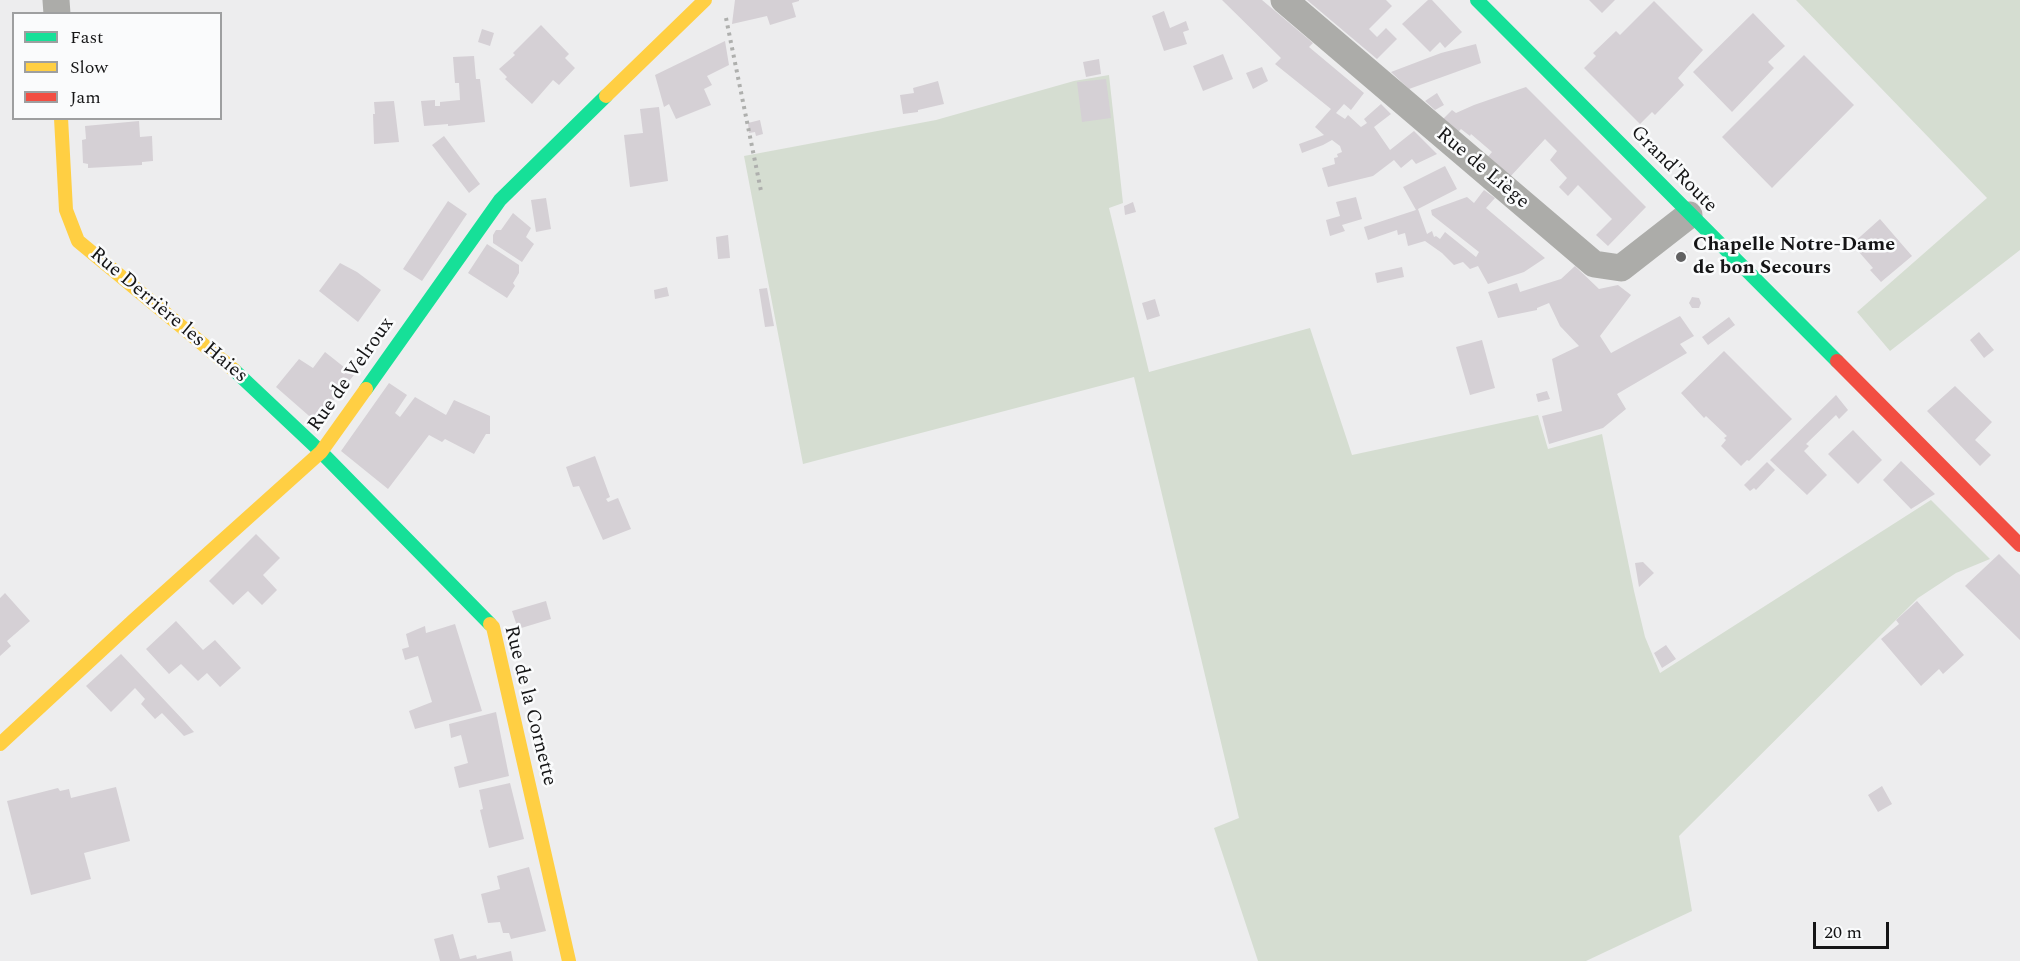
<!DOCTYPE html>
<meta charset="utf-8">
<style>
body{margin:0}
#map{position:relative;width:2020px;height:961px;overflow:hidden;background:#ededee;font-family:Spectral,serif}
canvas{display:block}
.legend{position:absolute;left:12px;top:12px;width:210px;height:108px;box-sizing:border-box;background:#fafbfc;border:2px solid #9e9fa0;margin:0;padding:8px 10px;list-style:none;font-size:18px;color:#151516}
.legend li{display:flex;align-items:center;gap:12px;height:30px}
.legend b{width:30px;border:2px solid #9e9fa0}
.scale{position:absolute;left:1813px;top:922px;width:76px;height:27px;box-sizing:border-box;border:3px solid #151516;border-top:0;padding-left:8px;font-size:18px;line-height:21px;white-space:nowrap;color:#151516;-webkit-text-stroke:4px #fafbfc;paint-order:stroke}
</style>
<div id="map">
<canvas width="2020" height="961"></canvas>
<ul class="legend">
<li><b style="height:8px;background:#16e098"></b>Fast</li>
<li><b style="height:8px;background:#ffcf43"></b>Slow</li>
<li><b style="height:8px;background:#f24e42"></b>Jam</li>
</ul>
<div class="scale">20 m</div>
</div>
<script>
const context = document.querySelector('canvas').getContext('2d');
context.lineJoin = 'round';
function paint(path, color) { context.fillStyle = color; context.fill(path, 'evenodd'); }
const poly = rows => new Path2D(rows.map(r => 'M' + r).join(''));
function strokePath(path, color, width, dash) { context.strokeStyle = color; context.lineWidth = width; context.lineCap = dash ? 'butt' : 'round'; context.setLineDash(dash || []); context.stroke(path); }
function drawText(font, color, halo, rows, align = 'center') {
  context.font = font + ' Spectral,serif'; context.lineWidth = 5; context.setLineDash([]); context.textBaseline = 'middle'; context.strokeStyle = halo; context.fillStyle = color; for (const [text, x, y, turn = 0] of rows) {
    context.save(); context.translate(x, y); context.rotate((+turn || 0) * Math.PI / 180); context.textAlign = isNaN(turn) ? turn : align; if (halo) context.strokeText(text, 0, 0); context.fillText(text, 0, 0); context.restore();
  }
}
paint(poly([
 [1796,0,2020,0,2020,250,1890,351,1857,312,1987,198],
 [1109,75,1123,203,1109,208,1149,372,1310,328,1352,455,1538,415,1548,449,1602,434,1634,591,1645,637,1660,673,1931,500,1990,559,1956,573,1918,598,1679,836,1692,911,1586,961,1258,961,1214,828,1239,818,1134,377,803,464,744,156,936,120,1074,81]
]), '#d5ddd1');
paint(poly([
 [735,0,799,0,799,1,792,3,796,17,770,25,767,16,732,24],
 [1222,0,1262,0,1313,43,1309,47,1364,93,1351,110,1344,104,1336,113,1345,119,1348,115,1361,127,1367,123,1364,119,1381,104,1391,114,1374,127,1390,150,1414,131,1437,154,1416,164,1412,159,1401,168,1394,160,1373,176,1328,187,1322,168,1335,164,1334,158,1338,157,1337,154,1342,152,1340,146,1332,140,1323,145,1302,153,1299,144,1324,135,1315,127,1331,109,1275,64,1281,58],
 [1307,0,1386,0,1392,6,1369,29,1377,37,1386,28,1397,39,1377,59],
 [1428,0,1432,0,1462,32,1445,48,1440,42,1430,52,1402,24],
 [1589,0,1615,0,1602,13],
 [1654,1,1703,50,1678,78,1684,85,1655,115,1652,112,1640,124,1584,68,1596,56,1593,53,1616,31,1620,35],
 [1164,11,1170,28,1186,21,1189,30,1183,32,1187,44,1164,51,1152,16],
 [1753,13,1785,46,1768,62,1774,68,1732,112,1693,72],
 [541,25,569,54,565,58,575,68,559,85,553,80,532,104,505,79,507,77,499,69,515,55,513,53],
 [482,29,494,33,490,46,478,42],
 [725,41,729,65,707,76,712,85,704,89,711,105,676,119,669,104,664,107,655,75],
 [1476,44,1481,63,1409,89,1391,72,1441,53],
 [1223,54,1233,79,1203,91,1193,66],
 [1804,55,1854,105,1772,188,1722,137],
 [474,56,476,79,480,79,485,122,448,126,448,124,424,126,421,101,435,100,435,106,440,106,440,102,460,100,459,83,455,83,453,57],
 [1099,59,1101,74,1086,77,1083,62],
 [1262,67,1268,81,1253,89,1246,73],
 [1106,79,1111,118,1082,122,1077,82],
 [938,81,944,104,918,110,918,112,903,114,900,95,914,93,913,88],
 [1526,87,1646,207,1608,246,1596,235,1612,219,1578,185,1568,196,1559,187,1567,178,1550,160,1557,151,1545,139,1510,177,1487,158,1492,152,1471,134,1470,136,1461,129,1458,132,1443,119,1452,110,1456,113,1474,105],
 [1437,93,1444,105,1435,110,1425,101],
 [394,101,399,142,374,144,373,114,375,114,374,102],
 [659,107,668,181,630,187,624,135,643,133,640,109],
 [760,120,763,134,756,136,755,132,749,133,748,123],
 [139,121,140,137,152,136,153,161,142,162,142,165,88,168,88,164,83,163,82,140,86,139,85,126],
 [444,136,480,184,469,193,432,145],
 [1445,166,1457,189,1418,209,1427,234,1432,231,1434,237,1436,236,1440,239,1445,232,1476,257,1479,252,1432,215,1431,210,1467,197,1474,203,1484,190,1495,198,1486,208,1545,258,1524,272,1488,284,1478,266,1470,269,1463,262,1454,265,1442,253,1425,241,1408,246,1405,233,1398,235,1397,230,1368,240,1364,227,1416,210,1403,187],
 [1356,197,1362,219,1342,225,1345,231,1330,236,1326,220,1340,216,1336,202],
 [546,198,551,229,536,232,531,200],
 [448,201,467,214,422,281,403,269],
 [1133,202,1136,212,1125,215,1124,206],
 [513,213,531,228,526,237,534,244,522,262,493,243,493,235,496,230,501,230],
 [1880,219,1912,256,1881,282,1870,270,1873,268,1852,244],
 [728,235,730,258,718,259,716,237],
 [487,244,519,265,519,273,513,283,515,286,507,298,468,273],
 [1687,251,1688,260,1675,262,1674,253],
 [340,263,357,272,381,290,358,322,319,291],
 [1575,266,1599,289,1618,285,1631,295,1600,336,1611,353,1680,316,1694,336,1680,344,1687,353,1617,394,1626,409,1603,428,1549,444,1542,416,1562,411,1552,359,1579,346,1560,326,1549,303,1537,308,1537,310,1498,318,1488,292,1517,283,1520,292,1523,291,1561,279],
 [1402,267,1404,277,1377,283,1375,273],
 [667,287,669,296,655,299,654,290],
 [767,288,774,326,765,327,759,289],
 [1692,297,1699,298,1701,303,1699,308,1692,308,1689,303],
 [1155,299,1160,316,1147,320,1142,303],
 [1729,317,1735,325,1708,345,1702,337],
 [1979,332,1994,350,1984,358,1970,340],
 [1482,340,1495,388,1470,395,1456,347],
 [1724,351,1792,419,1749,461,1747,460,1741,466,1721,446,1726,440,1724,438,1727,436,1706,416,1704,418,1681,393],
 [325,352,354,375,316,422,276,387,299,359,313,368],
 [389,383,407,395,395,413,400,417,415,397,446,415,454,400,490,416,490,434,486,434,474,454,445,439,442,442,429,435,388,489,341,451],
 [1955,386,1992,422,1975,440,1991,455,1980,466,1927,411],
 [1547,391,1550,399,1538,402,1536,394],
 [1836,395,1848,410,1839,419,1836,415,1806,444,1809,446,1804,451,1827,475,1807,495,1770,460],
 [1853,430,1882,460,1858,484,1828,454],
 [595,456,610,497,606,499,608,502,618,498,631,529,603,540,579,486,573,487,566,467],
 [1901,461,1935,494,1911,509,1883,480],
 [1767,462,1775,470,1756,490,1754,488,1750,491,1744,485],
 [256,534,280,558,263,575,277,590,262,605,248,591,233,605,209,581],
 [1999,554,2020,575,2020,640,1965,586],
 [1643,562,1654,573,1639,587,1635,563],
 [5,593,30,621,7,641,11,646,0,656,0,598],
 [546,601,551,619,518,629,512,611],
 [1917,601,1964,655,1943,674,1939,669,1921,686,1881,639,1899,624,1896,620],
 [176,621,203,650,215,640,241,668,220,687,207,673,198,681,181,664,169,674,146,649],
 [455,624,482,711,415,729,409,711,432,702,418,656,405,660,402,649,409,647,406,634,425,626,426,633],
 [1666,645,1676,659,1662,668,1654,653],
 [121,654,185,722,194,732,184,736,162,713,155,719,141,704,145,699,135,688,111,712,86,686],
 [496,712,509,776,459,788,454,767,468,763,461,735,451,738,449,724],
 [510,783,524,839,489,848,480,810,483,809,479,790],
 [1882,786,1892,804,1878,812,1868,795],
 [116,787,130,841,84,853,91,879,31,895,7,801,58,788,60,791,69,789,71,798],
 [529,867,546,931,511,939,509,933,503,933,500,922,488,923,481,894,500,889,497,876],
 [453,934,460,959,476,955,477,959,511,951,513,961,440,961,434,939]
]), '#d5d0d5');
strokePath(poly([
 [726,18,761,191]
]), '#aeafad', 4, [3, 4.5]);
strokePath(poly([
 [56,0,57,14],
 [1284,0,1594,264,1621,268,1689,215]
]), '#acaca9', 27);
strokePath(poly([
 [1477,0,1837,361],
 [234,370,321,452,490,624],
 [366,389,500,200,606,96]
]), '#16e098', 14);
strokePath(poly([
 [606,96,705,0],
 [61,118,66,210,78,241,234,370],
 [490,624,493,627,569,961],
 [0,744,134,620,321,452,366,389]
]), '#ffcf43', 14);
strokePath(poly([
 [1837,361,2020,545]
]), '#f24e42', 14);
for (const [x, y, r, color] of [
 [1681,257,6,"#616162"]
]) { const dot = new Path2D(); dot.arc(x, y, r, 0, 2 * Math.PI); context.fillStyle = color; context.fill(dot); strokePath(dot, '#fafbfc', 2); }
drawText('20px', '#151516', '#fafbfc', [
 ["Rue de Liège",1482,169,40],
 ["Grand'Route",1673,170,45],
 ["Rue Derrière les Haies",168,316,40],
 ["Rue de Velroux",352,375,-55],
 ["Rue de la Cornette",529,706,76]
]);
drawText('bold 20px', '#151516', '#fafbfc', [
 ["Chapelle Notre-Dame",1693,246],
 ["de bon Secours",1693,269]
], 'left');
</script>
